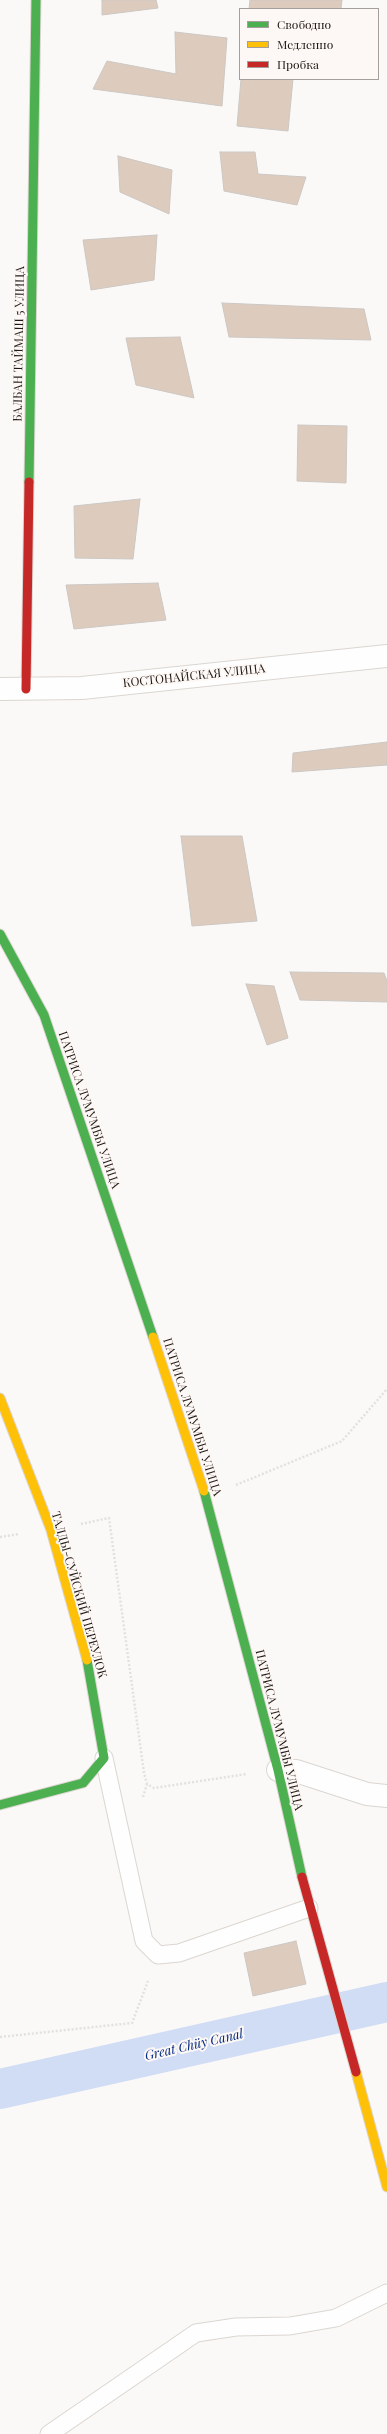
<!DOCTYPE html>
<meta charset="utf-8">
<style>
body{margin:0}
#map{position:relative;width:387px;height:2434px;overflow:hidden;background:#fbf9f7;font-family:"Playfair Display",serif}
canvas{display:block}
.legend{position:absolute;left:239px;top:8px;width:140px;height:72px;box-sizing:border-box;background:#fdf8f5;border:1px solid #a59e9b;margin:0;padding:5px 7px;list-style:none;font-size:12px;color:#201813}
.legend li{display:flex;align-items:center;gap:8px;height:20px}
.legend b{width:20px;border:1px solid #a59e9b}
</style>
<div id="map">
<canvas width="387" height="2434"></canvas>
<ul class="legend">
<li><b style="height:5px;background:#4caf50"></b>Свободно</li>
<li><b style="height:5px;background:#ffc107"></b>Медленно</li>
<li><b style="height:5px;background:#c62828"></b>Пробка</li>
</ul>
</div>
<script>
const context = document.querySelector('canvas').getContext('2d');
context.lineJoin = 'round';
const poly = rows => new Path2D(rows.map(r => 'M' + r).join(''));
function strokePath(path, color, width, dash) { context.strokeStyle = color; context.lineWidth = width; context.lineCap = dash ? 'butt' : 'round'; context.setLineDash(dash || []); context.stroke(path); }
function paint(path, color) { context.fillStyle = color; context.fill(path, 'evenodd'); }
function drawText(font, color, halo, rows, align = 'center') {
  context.font = font + ' "Playfair Display",serif'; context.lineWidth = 4; context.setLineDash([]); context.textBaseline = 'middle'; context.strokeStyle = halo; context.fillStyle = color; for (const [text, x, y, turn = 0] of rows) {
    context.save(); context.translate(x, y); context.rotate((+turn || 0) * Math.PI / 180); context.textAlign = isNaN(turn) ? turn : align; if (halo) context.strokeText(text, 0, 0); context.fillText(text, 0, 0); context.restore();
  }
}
strokePath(poly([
 [0,2089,387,2002]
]), '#d0ddf4', 40);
const building = poly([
 [102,0,156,0,158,8,102,15,102,0],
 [250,0,342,0,341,9,249,9,250,0],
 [175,32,227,38,222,106,93,89,107,61,176,74,175,32],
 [241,79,293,79,288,131,237,126,241,79],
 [220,152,255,152,258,174,306,177,297,205,224,191,220,152],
 [118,156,172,170,169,214,120,192,118,156],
 [157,235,154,280,91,290,83,240,157,235],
 [222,303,364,309,371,340,229,337,222,303],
 [180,337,194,398,136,385,126,338,180,337],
 [298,425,347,426,346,483,297,481,298,425],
 [140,499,133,559,75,558,74,506,140,499],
 [158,583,166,620,74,629,66,585,158,583],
 [387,742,387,765,292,772,293,753,387,742],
 [181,836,242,836,257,921,192,926,181,836],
 [290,972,384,973,387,981,387,1002,300,1000,290,972],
 [246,984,274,986,288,1038,267,1045,246,984],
 [296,1941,306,1984,253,1996,244,1953,296,1941]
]);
paint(building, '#ddccbe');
strokePath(building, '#ccc7c3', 1);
const lane = poly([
 [104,1758,144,1941,158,1955,179,1953,309,1908],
 [49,2434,196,2333,236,2327,290,2326,336,2318,387,2293]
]);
const street = poly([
 [0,689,82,688,387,656],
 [278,1770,296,1771,367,1794,387,1796]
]);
const fast = poly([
 [29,482,36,0],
 [0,934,44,1015,153,1337],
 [204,1491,278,1770,302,1877],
 [0,1805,83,1783,104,1758,87,1660]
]);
const slow = poly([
 [153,1337,204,1491],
 [0,1398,51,1530,87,1660],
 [356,2072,387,2187]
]);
const jam = poly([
 [26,689,29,482],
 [302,1877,356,2072]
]);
strokePath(lane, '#dbd6d1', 19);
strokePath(street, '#dbd6d1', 24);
strokePath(fast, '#dbd6d1', 11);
strokePath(slow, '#dbd6d1', 11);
strokePath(jam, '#dbd6d1', 11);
strokePath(poly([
 [236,1485,342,1441,387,1389],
 [81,1524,109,1518,144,1773,147,1784,154,1788,247,1774],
 [0,1537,19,1534],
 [143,1797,147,1784],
 [0,2037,132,2023,148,1981]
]), '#e2e1e0', 2.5, [2, 2]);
strokePath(lane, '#fefefe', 17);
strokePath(street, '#fefefe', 22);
strokePath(fast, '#4caf50', 9);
strokePath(slow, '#ffc107', 9);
strokePath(jam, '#c62828', 9);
drawText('12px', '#201813', '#fdf8f5', [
 ["БАЛБАН ТАЙМАШ 5 УЛИЦА",19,344,-89],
 ["КОСТОНАЙСКАЯ УЛИЦА",194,676,-6],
 ["ПАТРИСА ЛУМУМБЫ УЛИЦА",89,1110,71],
 ["ПАТРИСА ЛУМУМБЫ УЛИЦА",192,1417,72],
 ["ТАЛДЫ-СУЙСКИЙ ПЕРЕУЛОК",79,1595,74],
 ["ПАТРИСА ЛУМУМБЫ УЛИЦА",279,1730,76]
]);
drawText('italic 13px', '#002a84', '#fdf8f5', [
 ["Great Chüy Canal",194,2045,-13]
]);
</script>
